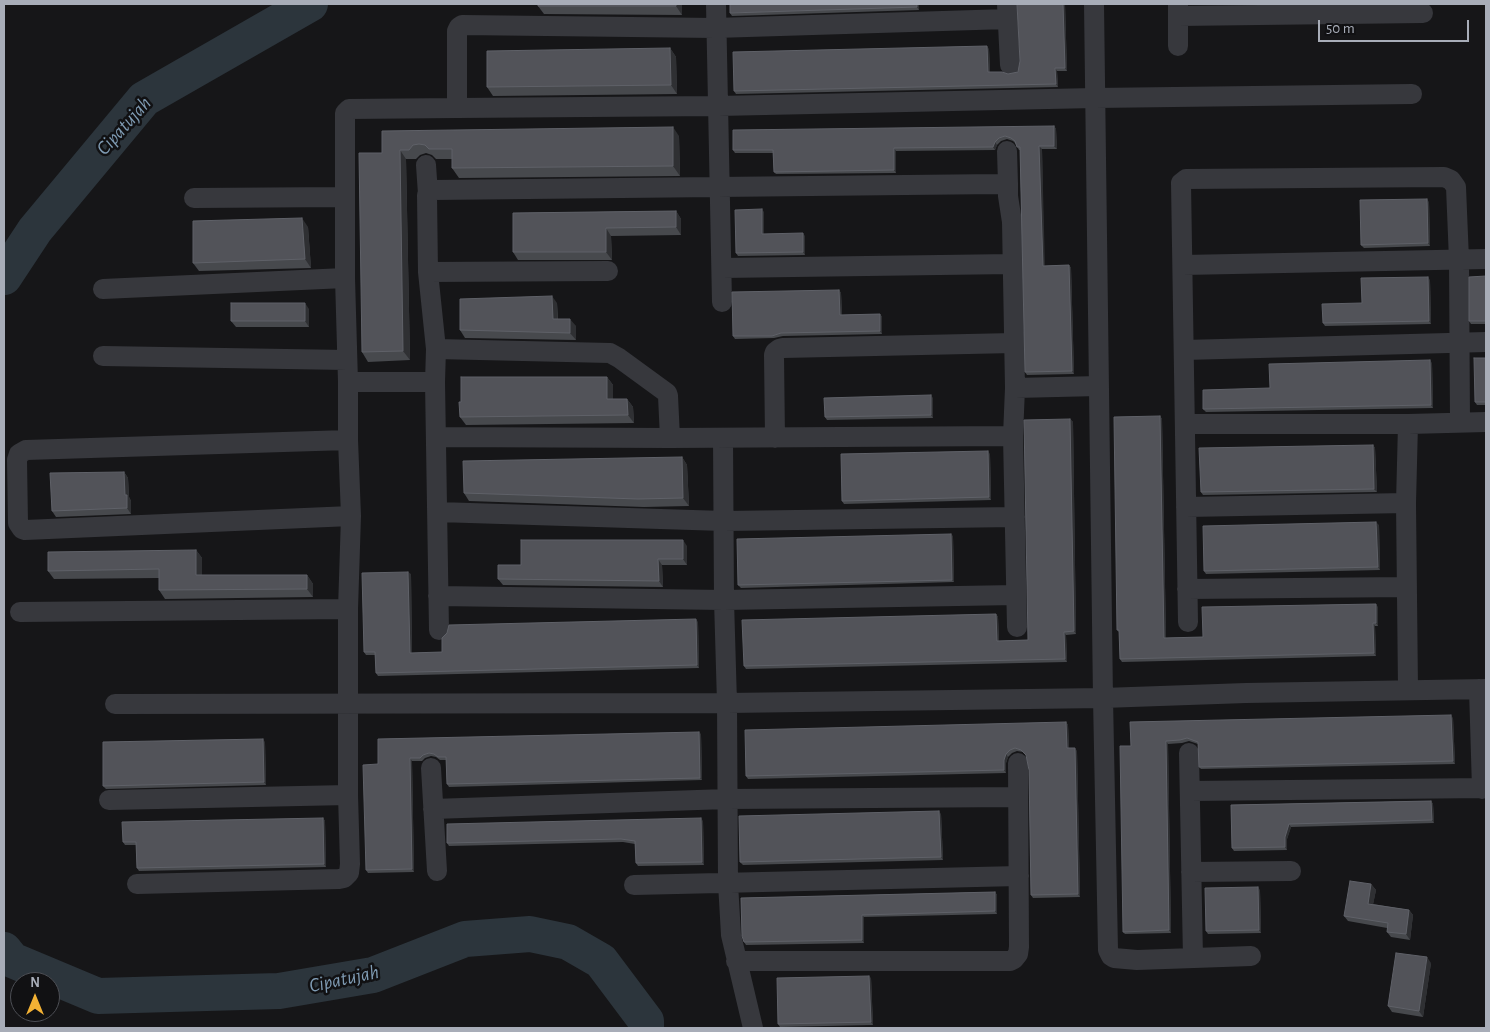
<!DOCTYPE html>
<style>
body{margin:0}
#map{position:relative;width:1490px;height:1032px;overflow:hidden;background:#161618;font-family:"Alegreya Sans",sans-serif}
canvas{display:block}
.frame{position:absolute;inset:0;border:5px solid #a8adb8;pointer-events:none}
.north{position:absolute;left:10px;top:972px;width:50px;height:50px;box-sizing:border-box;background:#111113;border:1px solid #4d4f55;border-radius:50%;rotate:0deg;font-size:14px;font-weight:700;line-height:20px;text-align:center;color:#a8adb8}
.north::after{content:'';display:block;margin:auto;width:18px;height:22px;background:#f2b134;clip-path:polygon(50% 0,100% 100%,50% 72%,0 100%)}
.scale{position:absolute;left:1318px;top:20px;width:151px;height:22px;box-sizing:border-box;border:2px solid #a8adb8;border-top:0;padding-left:6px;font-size:15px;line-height:18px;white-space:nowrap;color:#a8adb8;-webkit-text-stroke:4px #111113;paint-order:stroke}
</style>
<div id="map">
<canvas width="1490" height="1032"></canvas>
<div class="frame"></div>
<div class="north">N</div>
<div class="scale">50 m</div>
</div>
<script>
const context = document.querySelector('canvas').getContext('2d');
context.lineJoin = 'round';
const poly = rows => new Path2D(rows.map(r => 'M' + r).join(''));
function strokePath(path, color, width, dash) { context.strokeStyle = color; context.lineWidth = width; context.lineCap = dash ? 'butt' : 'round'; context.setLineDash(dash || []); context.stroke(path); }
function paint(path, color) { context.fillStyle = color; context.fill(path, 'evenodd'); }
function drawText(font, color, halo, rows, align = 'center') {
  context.font = font + ' "Alegreya Sans",sans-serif'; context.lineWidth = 5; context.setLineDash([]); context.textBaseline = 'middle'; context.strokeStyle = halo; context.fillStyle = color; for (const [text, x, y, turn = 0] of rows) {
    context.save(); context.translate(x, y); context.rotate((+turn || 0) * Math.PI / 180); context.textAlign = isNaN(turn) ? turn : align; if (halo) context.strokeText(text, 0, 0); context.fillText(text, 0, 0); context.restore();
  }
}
strokePath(poly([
 [4,277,35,230,144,99,310,4],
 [4,950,12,960,98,996,279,991,373,975,465,939,530,934,568,942,601,961,646,1021,646,1028]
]), '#2c353c', 36);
strokePath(poly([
 [716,4,722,302],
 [1007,4,1010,65],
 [1094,4,1103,698,1108,950,1111,956,1114,958,1137,960,1251,956],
 [1178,4,1178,46],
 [1178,16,1423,13],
 [1008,19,715,28,462,25,459,27,457,31,457,108,718,106,1095,98,1412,94],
 [457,108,349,109,345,113,345,278,348,382,435,382,436,349,428,272,427,195,429,192,433,190,1000,184,1008,184,1008,196,1012,222,1015,388,1099,386],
 [1007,151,1008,184],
 [426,165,428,194],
 [194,198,344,197],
 [1183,265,1486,259],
 [722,268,1012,264],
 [428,272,608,271],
 [103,289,345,278],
 [436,349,610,353,619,358,667,393,668,396,670,438],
 [1184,350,1486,342],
 [103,356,347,360],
 [348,382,348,440,351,516],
 [435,382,439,630],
 [1015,388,1013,436,1017,627],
 [1185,424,1408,424,1486,422],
 [1408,424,1406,503,1408,689],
 [436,437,670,438,1013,436],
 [775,438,774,355,775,352,779,349,783,348,1014,343],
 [1186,507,1406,503],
 [438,512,724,521,1015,517],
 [1187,589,1407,587],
 [438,596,724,600,1016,595],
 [348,609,351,516,25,530,22,529,18,523,17,460,19,454,26,450,348,440],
 [20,612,348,609,348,795,350,864,349,873,344,878,339,879,137,884],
 [1188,622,1181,183,1186,179,1444,177,1451,180,1456,187,1459,260,1460,422],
 [1479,689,1482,789],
 [115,704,727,703,724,600,723,438],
 [1189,753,1193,958],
 [431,768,437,871],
 [1190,791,1486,788],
 [109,800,348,795],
 [433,809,727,799,1018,797],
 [1191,872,1291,871],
 [634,885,1019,876],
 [736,961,1010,961,1014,959,1018,954,1019,947,1018,763],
 [753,1028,731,935,728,883,727,703,1103,698,1246,693,1486,689]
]), '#37383d', 20);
paint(poly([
 [682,4,682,15,544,14,538,6],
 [919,4,919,10,732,16,730,13],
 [1065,4,1067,71,1057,71,1058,87,736,94,734,91,989,49,990,72,1008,74,1018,72],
 [670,48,676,57,677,94,493,96,487,87],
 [1054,126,1056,129,1057,149,1042,149,1044,266,1069,265,1071,268,1074,374,1027,375,1025,372,1020,150,1019,150,1015,143,1013,141,1007,139,1001,141,997,145,995,150,896,151,896,173,776,174,774,172,773,153,735,153,733,150],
 [382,131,679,136,680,176,459,178,452,168,452,159,436,159,432,155,426,153,420,155,416,159,406,159,410,360,368,362,362,352,382,153],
 [1429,202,1430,246,1364,248,1361,245],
 [676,211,681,219,681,235,611,236,612,260,518,260,513,252,513,213],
 [764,212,764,234,805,236,805,255,738,256,736,253],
 [308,227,311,268,199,271,193,263],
 [1486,276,1486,324,1471,324,1469,321],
 [1430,280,1431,324,1325,326,1323,323,1362,303],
 [839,290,841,293,842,315,880,314,882,317,882,334,783,336,774,338,735,339,733,336],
 [557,303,558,319,576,326,576,340,465,338,460,330],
 [309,309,309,327,236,327,231,321],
 [1486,358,1486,405,1477,405,1475,402],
 [1432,363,1433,408,1206,412,1203,409,1270,388],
 [607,377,613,385,613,399,627,399,633,407,634,423,466,425,460,417],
 [933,398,933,418,827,420,825,417],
 [1160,416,1162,419,1166,638,1203,637,1378,607,1378,626,1375,626,1376,656,1122,662,1120,659,1119,632,1117,630],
 [1070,419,1073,422,1076,634,1066,635,1067,662,746,669,744,666,996,614,998,617,999,641,1028,640],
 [1373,445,1375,448,1377,492,1203,495,1201,492],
 [990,454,991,500,844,504,842,501],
 [682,457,687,465,689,506,644,507,469,501,464,493],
 [124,472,128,478,129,497,131,501,131,514,56,517,52,511],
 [1379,525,1380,570,1206,574,1204,571],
 [953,536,954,582,741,588,738,585],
 [687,546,687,565,662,565,663,587,503,585,498,579,521,565],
 [196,550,202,558,202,575,307,575,313,584,313,597,165,599,159,590,159,578,54,579,48,571],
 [411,574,412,653,442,652,698,622,699,668,378,676,376,673,375,655,366,655,364,652],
 [1453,718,1455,764,1201,769,1199,767,1198,744,1189,741,1182,743,1168,744,1171,933,1125,934,1123,932,1131,746,1130,722],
 [1066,722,1068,725,1069,748,1077,751,1080,897,1033,898,1031,895,1029,770,1027,756,1023,752,1017,751,1012,753,1008,757,1006,763,1006,773,748,779,746,776],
 [701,734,702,780,449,787,447,784,446,760,440,760,436,757,431,756,425,758,422,761,412,761,414,872,368,873,366,870,378,764,378,739],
 [265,742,266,785,106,789,103,786],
 [1431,801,1433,804,1434,823,1291,827,1287,839,1287,850,1234,851,1232,848,1231,805],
 [941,814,943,860,743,865,740,862],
 [323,818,325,821,326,867,139,871,137,868,136,845,125,845,123,842],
 [703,821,704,865,638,866,636,863,635,844,623,842,449,846,447,843],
 [1371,884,1376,890,1373,904,1409,910,1413,915,1410,940,1391,937,1387,932,1387,928,1348,921,1344,916],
 [1260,890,1261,933,1208,934,1206,931],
 [995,892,997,895,997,914,864,917,864,943,746,945,744,942,741,898],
 [1431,963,1423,1017,1392,1012,1388,1006],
 [871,978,873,1025,780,1027,778,1024]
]), '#47494d');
paint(poly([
 [676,4,682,4,682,15,676,6],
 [917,4,919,4,919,10,917,7],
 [1063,4,1065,4,1067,71,1065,68],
 [987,46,989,49,990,75,988,72],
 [670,48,676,57,677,94,671,85],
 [1055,68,1057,71,1058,87,1056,84],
 [1054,126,1056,129,1057,149,1054,146],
 [673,127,679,136,680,176,673,166],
 [995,142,997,145,995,150,993,147],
 [1039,146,1042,149,1045,269,1043,266],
 [894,148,896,151,896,173,894,170],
 [400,150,406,159,410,360,403,351],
 [1427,199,1429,202,1430,246,1428,243],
 [762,209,764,212,764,237,762,234],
 [676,211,681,219,681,235,676,227],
 [302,218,308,227,311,268,305,259],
 [606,228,611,236,612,260,606,252],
 [803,233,805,236,805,255,803,252],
 [1069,265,1071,268,1074,374,1072,371],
 [1428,277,1430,280,1431,324,1429,321],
 [839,290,841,293,842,318,840,315],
 [552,296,557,303,558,327,553,319],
 [305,303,309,309,309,327,305,321],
 [880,314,882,317,882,334,880,331],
 [570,319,576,326,576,340,570,333],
 [1430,360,1432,363,1433,408,1431,405],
 [607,377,613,385,613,408,607,399],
 [931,395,933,398,933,418,931,415],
 [627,399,633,407,634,423,628,415],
 [1160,416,1162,419,1166,641,1164,638],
 [1070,419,1073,422,1076,634,1074,631],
 [1373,445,1375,448,1377,492,1374,489],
 [988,451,990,454,991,500,989,497],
 [682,457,687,465,689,506,683,498],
 [124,472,128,478,129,497,131,501,131,514,127,508,125,495],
 [1376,522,1379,525,1380,570,1378,567],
 [951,534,953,536,954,582,952,580],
 [683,540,687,546,687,565,683,559],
 [196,550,202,558,202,584,196,575],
 [658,559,662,565,663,587,659,581],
 [408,572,411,574,412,656,410,653],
 [307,575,313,584,313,597,307,589],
 [1376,604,1378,607,1378,626,1376,623],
 [996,614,998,617,999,644,997,641],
 [696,619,698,622,699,668,697,665],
 [1373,623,1375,626,1376,656,1374,653],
 [1064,632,1066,635,1067,662,1065,659],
 [1451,715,1453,718,1455,764,1453,761],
 [1066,722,1068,725,1069,751,1067,748],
 [699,732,701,734,702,780,700,778],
 [263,739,265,742,266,785,264,782],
 [1166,741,1168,744,1171,933,1169,930],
 [1075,748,1077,751,1080,897,1078,894],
 [1006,754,1008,757,1006,763,1006,773,1004,770,1004,760],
 [410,758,412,761,414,872,412,869],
 [1431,801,1433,804,1434,823,1432,820],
 [939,811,941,814,943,860,941,857],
 [323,818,325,821,326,867,324,864],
 [701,818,703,821,704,865,702,862],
 [1289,824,1291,827,1287,839,1287,850,1285,847,1285,837],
 [1371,884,1376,890,1372,910,1368,904],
 [1258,887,1260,890,1261,933,1259,930],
 [995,892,997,895,997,914,995,911],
 [1409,910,1413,915,1410,940,1406,934],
 [862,915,864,917,864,943,862,940],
 [1427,957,1431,963,1423,1017,1419,1011],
 [869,976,871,978,873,1025,871,1022]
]), '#2f3033');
const building = poly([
 [538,4,676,4,676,6,538,6,538,4],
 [730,4,917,4,917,7,730,13,730,4],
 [1017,4,1063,4,1065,68,1055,68,1056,84,734,91,733,52,987,46,988,72,1002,72,1008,74,1018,72,1020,61,1017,4],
 [670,48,671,85,487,87,487,51,670,48],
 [1054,126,1054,146,1039,146,1043,266,1069,265,1072,371,1025,372,1020,147,1017,147,1015,141,1011,138,1005,136,999,138,995,142,993,147,894,148,894,170,774,172,773,150,733,150,733,130,1054,126],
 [673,127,673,166,452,168,452,149,429,149,425,145,419,144,413,145,409,150,400,150,403,351,362,352,359,153,382,153,382,131,673,127],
 [1427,199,1428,243,1361,245,1360,200,1427,199],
 [762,209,762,234,803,233,803,252,736,253,735,210,762,209],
 [676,211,676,227,606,228,606,252,513,252,513,213,676,211],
 [302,218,305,259,193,263,193,221,302,218],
 [1486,276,1486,321,1469,321,1469,277,1486,276],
 [1428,277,1429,321,1323,323,1322,304,1362,303,1361,278,1428,277],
 [839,290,840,315,880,314,880,331,781,333,772,336,733,336,732,292,839,290],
 [552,296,553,319,570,319,570,333,460,330,460,299,552,296],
 [231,303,305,303,305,321,231,321,231,303],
 [1474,358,1486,358,1486,402,1475,402,1474,358],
 [1430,360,1431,405,1203,409,1203,390,1270,388,1269,364,1430,360],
 [461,377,607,377,607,399,627,399,628,415,460,417,459,402,461,402,461,377],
 [931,395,931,415,825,417,824,398,931,395],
 [1160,416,1164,638,1203,637,1202,607,1376,604,1376,623,1373,623,1374,653,1120,659,1119,630,1117,630,1114,417,1160,416],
 [1070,419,1074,631,1064,632,1065,659,744,666,742,620,996,614,997,641,1028,640,1024,420,1070,419],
 [1373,445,1374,489,1201,492,1199,448,1373,445],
 [988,451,989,497,842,501,841,454,988,451],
 [682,457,683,498,638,499,464,493,463,461,682,457],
 [124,472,125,495,127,495,127,508,52,511,50,473,124,472],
 [1376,522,1378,567,1204,571,1203,526,1376,522],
 [951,534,952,580,738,585,737,539,951,534],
 [521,540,683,540,683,559,658,559,659,581,498,579,498,565,521,565,521,540],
 [196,550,196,575,307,575,307,589,159,590,159,569,48,571,48,552,196,550],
 [408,572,410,653,442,652,442,638,447,633,449,625,696,619,697,665,376,673,375,652,364,652,362,573,408,572],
 [1451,715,1453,761,1199,767,1198,742,1187,738,1180,740,1166,741,1169,930,1123,932,1120,746,1131,746,1130,722,1451,715],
 [1066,722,1067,748,1075,748,1078,894,1031,895,1029,770,1026,755,1021,750,1015,748,1010,750,1006,754,1004,760,1004,770,746,776,745,730,1066,722],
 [699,732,700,778,447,784,446,757,438,757,434,754,429,753,423,755,420,758,410,758,412,869,366,870,363,765,378,764,378,739,699,732],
 [263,739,264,782,103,786,103,742,263,739],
 [1431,801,1432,820,1289,824,1285,837,1285,847,1232,848,1231,805,1431,801],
 [939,811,941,857,740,862,739,816,939,811],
 [323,818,324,864,137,868,136,842,123,842,122,822,323,818],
 [701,818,702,862,636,863,635,841,621,839,447,843,447,824,701,818],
 [1350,881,1371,884,1368,904,1409,910,1406,934,1387,932,1388,923,1344,916,1350,881],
 [1258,887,1259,930,1206,931,1205,888,1258,887],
 [995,892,995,911,862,915,862,940,744,942,742,936,741,898,995,892],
 [1396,953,1427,957,1419,1011,1388,1006,1396,953],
 [869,976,871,1022,778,1024,777,978,869,976]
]);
paint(building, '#525359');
strokePath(building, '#5f6168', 1);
drawText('italic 20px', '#7f9bb3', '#111113', [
 ["Cipatujah",124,126,-48],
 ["Cipatujah",344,979,-12]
]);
</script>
